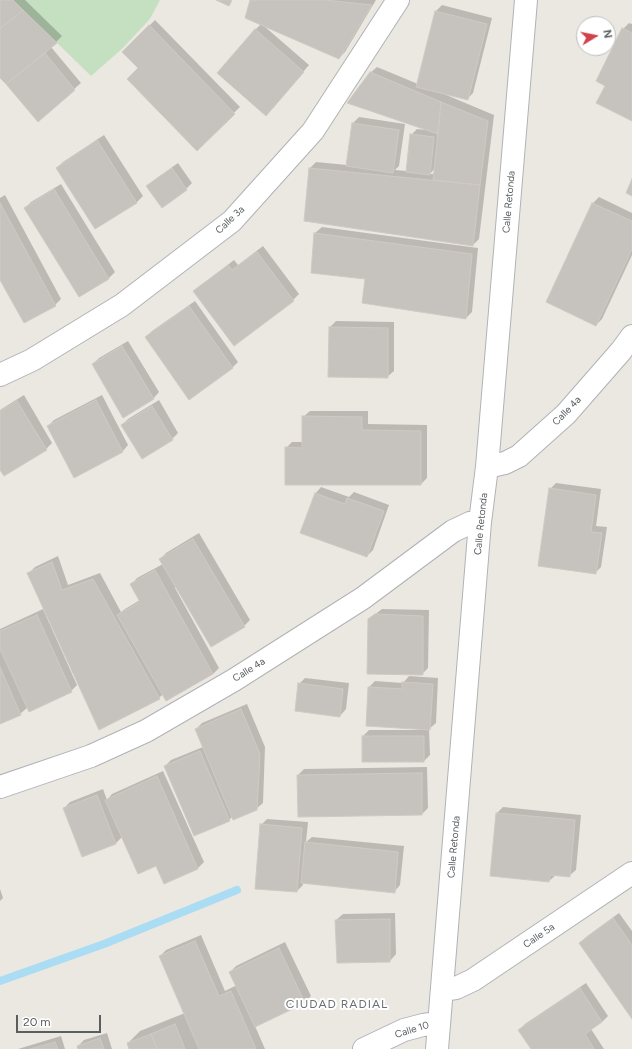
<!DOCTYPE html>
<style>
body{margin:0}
#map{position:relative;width:632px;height:1049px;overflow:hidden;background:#ebe8e2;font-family:Figtree,sans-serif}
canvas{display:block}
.north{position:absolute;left:576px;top:16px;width:40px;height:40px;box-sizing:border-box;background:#fff;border:1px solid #bdbfc0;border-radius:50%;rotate:80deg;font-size:11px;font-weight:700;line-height:16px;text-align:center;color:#5a5e61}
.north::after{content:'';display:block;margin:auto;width:14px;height:18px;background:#d1424a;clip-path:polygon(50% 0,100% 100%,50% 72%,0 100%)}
.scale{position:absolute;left:16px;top:1015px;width:85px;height:18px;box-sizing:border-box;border:2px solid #5a5e61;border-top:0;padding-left:5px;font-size:12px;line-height:14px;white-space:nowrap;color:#5a5e61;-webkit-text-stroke:3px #fff;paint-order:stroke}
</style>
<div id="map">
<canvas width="632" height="1049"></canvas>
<div class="north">N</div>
<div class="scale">20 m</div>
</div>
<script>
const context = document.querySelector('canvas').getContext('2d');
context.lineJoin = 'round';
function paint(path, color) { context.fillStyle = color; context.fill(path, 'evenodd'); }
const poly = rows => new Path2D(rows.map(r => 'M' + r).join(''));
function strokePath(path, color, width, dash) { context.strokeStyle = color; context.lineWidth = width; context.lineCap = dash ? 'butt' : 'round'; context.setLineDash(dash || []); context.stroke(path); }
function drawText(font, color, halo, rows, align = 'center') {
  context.font = font + ' Figtree,sans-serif'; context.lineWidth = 4; context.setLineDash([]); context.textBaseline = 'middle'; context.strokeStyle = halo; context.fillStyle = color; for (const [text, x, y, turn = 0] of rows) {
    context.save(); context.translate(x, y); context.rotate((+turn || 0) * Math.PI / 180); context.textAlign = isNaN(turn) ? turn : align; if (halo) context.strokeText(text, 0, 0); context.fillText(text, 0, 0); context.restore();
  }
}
paint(poly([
 [13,0,160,0,151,17,148,21,123,48,91,76]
]), '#c5e0c1');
paint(poly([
 [0,0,25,0,62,36,51,47,81,83,38,121,0,76],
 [251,0,376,0,345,52,339,58,264,26,309,65,272,109,255,30,261,24],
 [442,5,492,18,473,93,467,99,444,93,444,94,494,115,479,239,471,247,472,245,310,168,316,162,347,165,353,123,359,117,405,124,399,166,395,170,407,171,411,135,417,129,426,130,370,73,377,67,418,84,436,11],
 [435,168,434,174,430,174],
 [155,20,240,107,197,149,139,68,123,52],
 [629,23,632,24,632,120,606,86,623,29],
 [104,135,143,196,137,202,96,228,57,168,63,162],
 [178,163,192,183,186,189,162,206,148,186,154,180],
 [61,184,115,272,109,278,79,296,25,208,31,202],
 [5,195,61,299,55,305,0,278,0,198],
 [599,197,632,213,632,255,602,319,596,325,547,302,593,203],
 [322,227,478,248,472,312,466,318,366,278,315,233],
 [263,246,299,294,293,300,194,291,234,260,238,265],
 [195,301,238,362,232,368,146,337,152,331],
 [336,321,394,322,394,371,387,377,330,327],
 [128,341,159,392,153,399,93,364,99,358],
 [24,395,52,443,46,449,0,468,0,410],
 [102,395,128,445,122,452,48,426,54,420],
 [159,400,178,433,172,439,122,425,128,419],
 [310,411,368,411,368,424,427,425,427,478,421,484,286,448,292,442,303,442,303,417],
 [556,483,601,489,596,526,607,527,601,567,595,573,550,489],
 [321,487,349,497,354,492,389,505,373,550,367,556,315,494],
 [199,533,250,620,244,626,176,587,175,588,219,668,213,674,163,694,159,698,29,573,35,567,58,556,68,585,100,573,121,612,125,609,140,600,131,585,137,578,163,564,160,559,166,553],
 [43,609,77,685,71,691,28,707,20,714,0,723,0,629],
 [382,609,429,610,428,668,422,674,369,619],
 [409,676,438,678,436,723,429,729,430,755,424,761,363,736,369,730,420,730,420,728,367,725,369,687,375,681,403,683],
 [305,678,349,683,346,709,340,716,299,684],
 [247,704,265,747,263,803,256,809,233,816,229,820,165,766,171,760,203,747,196,729,202,723],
 [427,767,428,808,422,814,299,816,298,775,304,769],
 [163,771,204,862,198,868,157,864,123,836,115,844,64,808,70,802,103,789,107,800,112,794],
 [503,807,581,815,576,870,569,876,556,875,549,881,491,875,497,813],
 [267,819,308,822,306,842,312,837,404,846,400,885,394,892,303,883,303,885,297,891,261,825],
 [0,889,3,898,0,901],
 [395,913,396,954,390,961,338,962,336,920,343,914],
 [619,913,632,931,632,1017,580,943,586,937],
 [201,935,225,991,237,985,230,972,236,966,285,942,311,996,305,1002,255,1026,265,1049,130,1049,128,1043,140,1031,185,1013,160,956,166,950],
 [586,983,608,1016,602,1022,591,1029,604,1049,532,1049,519,1030,525,1024],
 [107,1033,112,1049,79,1049,78,1046,84,1040],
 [61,1036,65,1049,18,1049]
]), '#0003');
strokePath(poly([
 [0,981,104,944,237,890]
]), '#aaddf3', 8);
const building = poly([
 [0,0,13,0,23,10,0,29,0,0],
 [216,0,232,0,229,6,216,0],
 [250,0,325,0,372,5,339,59,245,18,250,0],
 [23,10,57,43,6,84,0,78,0,29,23,10],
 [435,11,487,24,468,100,416,87,435,11],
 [149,25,235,114,197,151,127,79,138,68,122,52,149,25],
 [622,28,632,33,632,121,596,103,605,86,596,81,622,28],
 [255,29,304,72,266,116,217,73,255,29],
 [45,53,75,90,38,122,6,84,45,53],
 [370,72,441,102,438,134,347,103,370,72],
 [441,102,488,121,480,185,433,180,441,102],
 [352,123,399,130,393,173,346,166,352,123],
 [410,134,434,137,430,175,406,172,410,134],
 [97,140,137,203,95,229,56,168,97,140],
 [172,168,187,190,162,208,146,186,172,168],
 [309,168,480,185,473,246,304,221,309,168],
 [632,179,632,196,626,193,632,179],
 [54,189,109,279,79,297,24,208,54,189],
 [0,203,56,306,24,323,0,280,0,203],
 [592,203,632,221,632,249,596,326,546,302,592,203],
 [314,233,472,254,466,319,362,303,365,279,311,273,314,233],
 [257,252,294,301,234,346,193,291,228,265,232,270,257,252],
 [189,306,233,368,189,400,145,337,189,306],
 [329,327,388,328,388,378,328,377,329,327],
 [122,346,154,399,123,418,92,364,122,346],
 [96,400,123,452,74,478,47,426,96,400],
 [17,401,47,450,4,476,0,470,0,411,17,401],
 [152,406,173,440,142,459,121,425,152,406],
 [302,416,362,417,362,430,421,431,421,485,285,485,285,447,302,448,302,416],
 [549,488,596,495,591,532,602,533,596,574,538,566,549,488],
 [315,493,345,504,347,498,384,511,367,557,300,533,315,493],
 [193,539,245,627,211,647,159,559,193,539],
 [52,562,62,590,93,579,160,699,99,730,27,573,52,562],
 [155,570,213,674,166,701,117,615,140,602,130,584,155,570],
 [375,614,423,616,423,675,367,674,368,619,375,614],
 [37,615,72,692,29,712,0,649,0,631,37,615],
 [0,667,21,715,0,724,0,667],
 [402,682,433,684,430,730,366,726,368,687,402,689,402,682],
 [298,683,343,689,340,717,295,711,298,683],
 [241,709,260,754,257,810,233,820,195,729,241,709],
 [362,736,424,736,424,762,362,762,362,736],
 [200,751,230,821,194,836,164,766,200,751],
 [422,773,422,815,298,817,297,775,422,773],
 [157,776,198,869,164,884,156,866,138,874,105,800,157,776],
 [97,795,116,844,82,857,63,808,97,795],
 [496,813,575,820,570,877,550,875,549,882,490,876,496,813],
 [260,824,302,828,297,892,255,889,260,824],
 [305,842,398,852,395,893,301,883,305,842],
 [613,918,632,945,632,1019,579,943,613,918],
 [390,919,390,962,337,963,335,920,390,919],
 [195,941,219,996,231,991,256,1049,199,1049,159,956,195,941],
 [279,948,305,1003,255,1027,229,972,279,948],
 [580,988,602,1022,585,1034,594,1049,531,1049,518,1030,580,988],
 [175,1024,185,1049,157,1049,151,1034,175,1024],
 [151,1034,157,1049,129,1049,127,1043,151,1034],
 [100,1038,104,1049,78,1049,77,1046,100,1038],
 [55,1042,58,1049,30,1049,55,1042]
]);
paint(building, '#c6c3bf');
strokePath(building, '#cfc9c1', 1);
const minor = poly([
 [0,375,32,360,122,305,232,221,313,131,398,0],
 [487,467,505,463,519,456,566,414,621,351,632,336],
 [0,787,91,756,146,731,234,680,363,598,453,531,470,523,480,522],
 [442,990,456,988,473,980,632,873],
 [364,1049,404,1030,423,1025,438,1023],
 [437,1049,480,522,487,467,526,0]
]);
strokePath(minor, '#afb3b6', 24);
strokePath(minor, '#fff', 22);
drawText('10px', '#5a5e61', '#fff', [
 ["Calle Retonda",509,202,-85],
 ["Calle 3a",230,220,-43],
 ["Calle 4a",567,411,-46],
 ["Calle Retonda",481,524,-84],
 ["Calle 4a",249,670,-32],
 ["Calle Retonda",454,847,-85],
 ["Calle 5a",539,936,-34],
 ["Calle 10",412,1030,-17]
]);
context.letterSpacing = '1px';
drawText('12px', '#6b7073', '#fff', [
 ["CIUDAD RADIAL",337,1004]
]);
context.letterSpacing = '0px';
</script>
